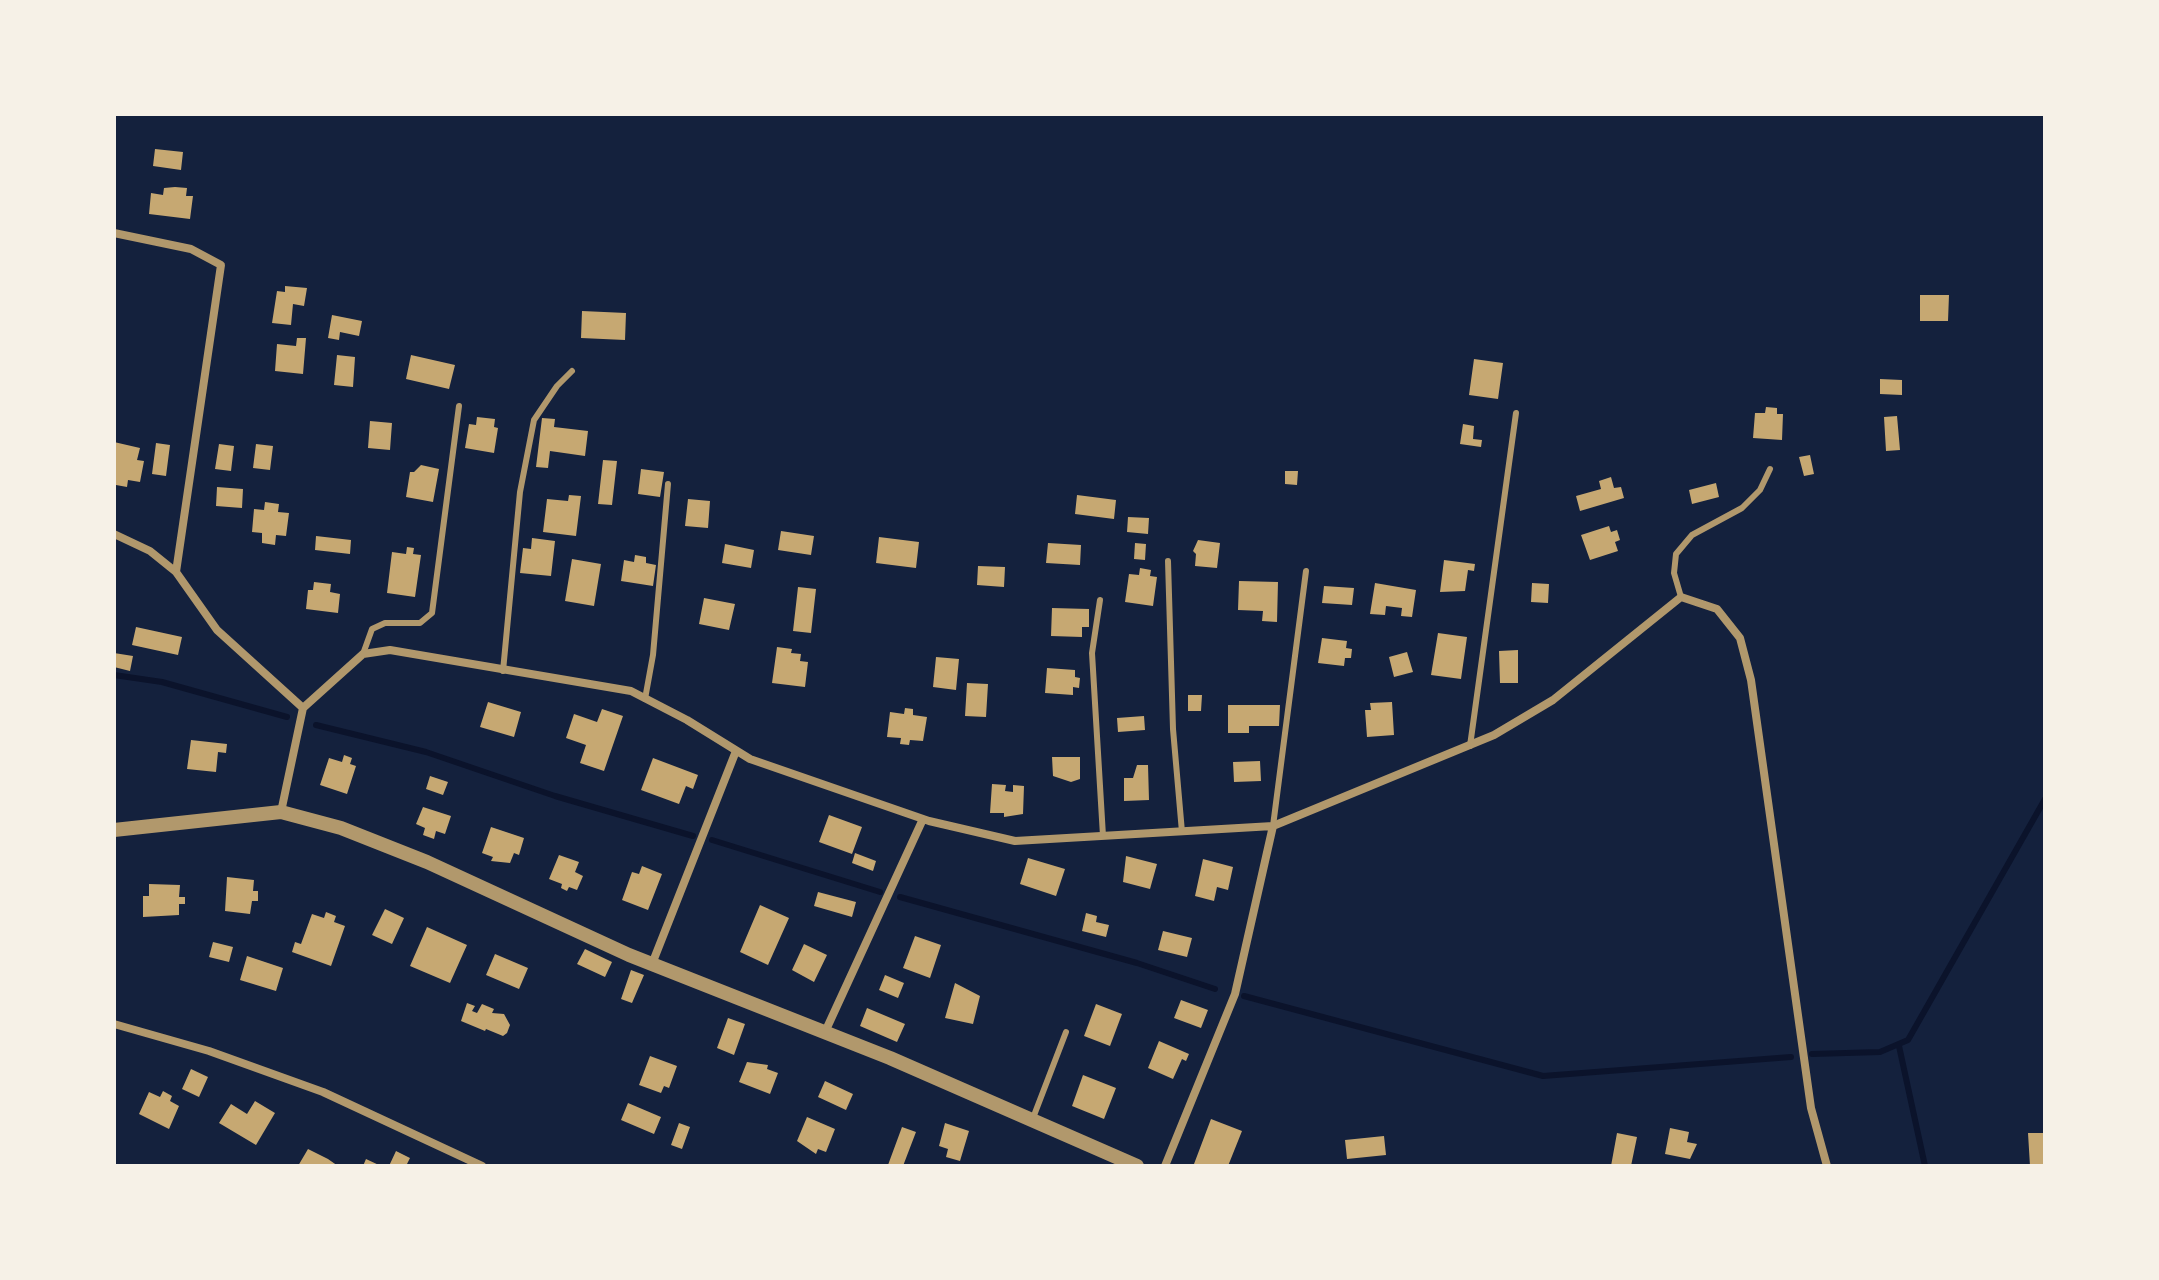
<!DOCTYPE html>
<style>
body{margin:0}
#map{position:relative;width:2159px;height:1280px;overflow:hidden;background:#14213d;font-family:Ubuntu,sans-serif}
canvas{display:block}
.frame{position:absolute;inset:0;border:116px solid #f6f1e7;pointer-events:none}
</style>
<div id="map">
<canvas width="2159" height="1280"></canvas>
<div class="frame"></div>
</div>
<script>
const context = document.querySelector('canvas').getContext('2d');
context.lineJoin = 'round';
const poly = rows => new Path2D(rows.map(r => 'M' + r).join(''));
function strokePath(path, color, width, dash) { context.strokeStyle = color; context.lineWidth = width; context.lineCap = dash ? 'butt' : 'round'; context.setLineDash(dash || []); context.stroke(path); }
function paint(path, color) { context.fillStyle = color; context.fill(path, 'evenodd'); }
strokePath(poly([
 [114,675,162,682,287,717],
 [316,725,426,752,555,796,693,836],
 [712,840,880,892],
 [900,897,1137,963,1215,989],
 [1244,996,1543,1076,1791,1057],
 [1899,1046,1925,1166],
 [1812,1054,1880,1052,1908,1040,2045,799]
]), '#0b132b', 6);
paint(poly([
 [155,149,183,152,181,170,153,166],
 [175,187,187,188,186,196,193,196,190,219,149,214,151,193,163,195,164,188],
 [285,286,307,288,304,306,293,304,291,325,272,323,277,291,285,292],
 [1920,295,1949,295,1948,321,1920,321],
 [582,311,626,313,625,340,581,338],
 [332,315,362,321,359,336,340,332,339,340,328,338],
 [297,338,306,338,303,374,275,371,277,344,296,346],
 [337,355,355,357,353,387,334,385],
 [411,355,455,365,449,389,406,379],
 [1474,359,1503,363,1498,399,1469,395],
 [1880,379,1902,380,1902,395,1880,394],
 [1766,407,1777,408,1777,414,1783,414,1782,440,1753,438,1755,413,1765,413],
 [1897,416,1900,450,1886,451,1884,417],
 [477,417,495,419,494,427,498,428,494,453,465,448,469,424,476,425],
 [542,418,555,419,554,427,588,431,585,456,550,451,548,468,536,467],
 [370,421,392,423,390,450,368,448],
 [1463,424,1474,426,1473,439,1482,440,1481,447,1460,444],
 [114,442,140,448,137,460,144,461,140,482,128,480,127,487,116,485],
 [156,443,170,445,166,476,152,474],
 [219,444,234,446,231,471,215,469],
 [256,444,273,446,270,470,253,468],
 [1810,455,1814,474,1804,476,1799,457],
 [603,460,617,461,612,505,598,504],
 [421,465,439,469,433,502,406,497,410,472,414,472],
 [641,469,664,472,660,497,638,494],
 [1285,471,1298,471,1297,485,1285,484],
 [1611,477,1614,488,1621,487,1624,498,1580,511,1576,496,1601,489,1599,481],
 [1716,483,1719,497,1692,504,1689,490],
 [217,487,243,489,242,508,216,506],
 [569,495,581,496,576,536,543,532,547,499,568,501],
 [1077,495,1116,500,1114,519,1075,514],
 [688,499,710,501,708,528,685,526],
 [265,502,279,504,278,512,289,513,286,536,276,535,275,545,262,543,262,533,252,532,254,509,264,510],
 [1128,517,1149,518,1148,534,1127,532],
 [1609,526,1611,532,1617,530,1620,540,1615,542,1618,551,1590,560,1581,535],
 [781,531,814,536,811,555,778,550],
 [316,536,351,540,350,554,315,550],
 [879,537,919,542,916,568,876,563],
 [532,538,555,541,551,576,520,573,523,548,531,549],
 [1198,540,1220,543,1217,568,1195,566,1196,554,1193,551],
 [1048,543,1081,545,1080,565,1046,563],
 [1135,543,1146,544,1145,560,1134,559],
 [725,544,754,550,751,568,722,563],
 [407,547,414,548,413,554,421,555,415,597,387,593,392,552,406,554],
 [635,555,646,557,646,563,656,565,653,586,621,581,624,560,634,562],
 [572,559,601,564,594,606,565,601],
 [1444,560,1475,564,1474,571,1468,570,1465,591,1440,592],
 [978,566,1005,567,1004,587,977,585],
 [1140,568,1151,570,1150,576,1157,577,1153,606,1125,602,1129,574,1139,575],
 [1239,581,1278,582,1277,622,1262,621,1263,611,1238,610],
 [314,582,331,584,330,592,340,594,338,613,306,609,308,590,313,590],
 [1375,583,1416,590,1412,617,1401,616,1402,608,1386,606,1385,615,1370,614],
 [1532,583,1549,584,1548,603,1531,602],
 [1324,586,1354,588,1352,605,1322,603],
 [798,587,816,589,811,633,793,631],
 [704,598,735,604,729,630,699,624],
 [1052,608,1089,609,1089,627,1082,627,1082,637,1051,636],
 [136,627,182,637,178,655,132,645],
 [1438,633,1467,637,1461,679,1431,675],
 [1322,638,1347,641,1346,648,1352,649,1351,658,1345,658,1344,666,1318,663],
 [777,647,792,649,791,653,801,654,800,661,808,662,805,687,772,683],
 [1518,650,1518,683,1500,683,1499,651],
 [1407,652,1413,672,1394,677,1389,657],
 [114,653,133,656,130,671,114,667],
 [936,657,959,659,956,690,933,687],
 [1047,668,1075,670,1075,677,1080,678,1079,688,1073,687,1073,695,1045,693],
 [967,683,988,684,986,717,965,716],
 [1188,695,1202,695,1201,711,1188,711],
 [488,702,521,712,514,737,480,727],
 [1392,702,1394,735,1367,737,1365,710,1371,710,1370,703],
 [1228,705,1280,705,1279,726,1249,726,1249,733,1228,733],
 [905,708,913,709,913,715,927,717,923,741,910,740,909,745,900,744,901,738,887,737,890,712,904,714],
 [602,709,623,716,604,771,580,763,586,745,566,738,574,714,597,722],
 [1144,716,1145,730,1118,732,1117,718],
 [191,740,227,744,226,753,218,752,216,772,187,769],
 [344,755,352,758,350,764,356,766,347,794,320,785,329,758,342,762],
 [1052,757,1080,757,1080,779,1071,782,1053,776],
 [653,758,698,775,693,789,686,786,679,804,641,790],
 [1260,761,1261,781,1234,782,1233,762],
 [1137,765,1148,765,1149,800,1124,801,1124,778,1133,778],
 [430,776,448,782,443,795,426,789],
 [992,784,1006,785,1005,791,1013,792,1013,785,1024,786,1023,814,1004,817,1004,813,990,813],
 [423,807,451,816,445,834,436,831,434,839,423,835,425,828,416,824],
 [829,815,862,827,852,854,819,842],
 [491,827,524,838,519,855,514,853,510,863,491,861,493,857,482,853],
 [855,853,876,861,873,871,852,863],
 [559,855,579,862,575,872,583,876,577,890,569,887,567,891,561,888,562,884,549,879],
 [1126,856,1157,864,1150,889,1123,882],
 [1028,858,1065,869,1056,896,1020,884],
 [1203,859,1233,867,1228,890,1217,887,1214,901,1195,896],
 [642,866,662,874,648,910,622,900,632,872,639,874],
 [227,877,254,880,253,891,258,891,258,901,252,901,250,914,225,911],
 [149,884,180,885,179,897,185,897,185,904,179,904,179,915,143,917,143,896,149,896],
 [818,892,856,902,852,917,814,906],
 [760,905,789,918,768,965,740,952],
 [385,909,404,918,392,944,372,935],
 [326,912,336,916,334,922,345,926,331,966,292,952,295,942,301,944,312,914,324,918],
 [1086,913,1097,916,1096,922,1109,925,1106,937,1082,931],
 [427,927,467,945,450,983,410,966],
 [1163,931,1192,938,1187,957,1158,950],
 [915,936,941,945,930,978,903,968],
 [213,942,233,947,229,962,209,957],
 [804,944,827,955,814,982,792,970],
 [585,949,612,962,605,977,577,964],
 [495,954,528,968,519,989,486,975],
 [247,956,283,968,276,991,240,980],
 [631,970,644,975,632,1003,621,999],
 [885,975,904,983,898,998,879,990],
 [955,983,980,996,973,1024,945,1018],
 [1181,1000,1208,1010,1201,1028,1174,1018],
 [467,1003,475,1006,472,1011,477,1013,482,1004,494,1009,492,1013,504,1014,510,1025,507,1033,503,1036,486,1029,485,1031,461,1021],
 [1096,1004,1122,1014,1110,1046,1084,1036],
 [867,1008,905,1024,897,1042,860,1026],
 [728,1018,745,1024,734,1055,717,1048],
 [1159,1041,1189,1054,1186,1061,1182,1059,1173,1079,1148,1068],
 [650,1056,677,1066,669,1088,664,1086,661,1093,639,1085],
 [747,1062,768,1065,767,1069,778,1073,770,1094,739,1082],
 [191,1069,208,1077,199,1097,182,1089],
 [1083,1075,1116,1088,1104,1119,1072,1106],
 [825,1081,853,1094,846,1110,818,1097],
 [163,1091,172,1096,170,1101,179,1106,169,1129,139,1114,149,1092,160,1097],
 [255,1101,275,1113,256,1145,219,1123,231,1104,247,1114],
 [628,1103,661,1117,654,1134,621,1120],
 [807,1117,835,1129,826,1152,818,1149,816,1154,797,1141],
 [1211,1119,1242,1131,1228,1166,1194,1164],
 [679,1123,690,1127,682,1149,671,1145],
 [945,1123,969,1131,960,1161,946,1157,948,1149,939,1146],
 [902,1127,916,1132,903,1166,891,1166,888,1165],
 [1670,1128,1689,1132,1687,1142,1697,1144,1690,1159,1665,1154],
 [1617,1133,1637,1137,1631,1166,1611,1166],
 [2028,1133,2045,1133,2045,1166,2030,1166],
 [1384,1136,1386,1155,1347,1159,1345,1140],
 [308,1149,328,1159,338,1166,298,1166],
 [396,1151,410,1158,406,1166,389,1166],
 [366,1159,381,1166,363,1166]
]), '#c6a872');
strokePath(poly([
 [1168,561,1173,729,1182,832],
 [1681,597,1674,573,1676,554,1692,535,1742,508,1760,490,1770,469],
 [1100,600,1092,653,1103,836],
 [363,654,372,629,385,623,420,623,432,613,459,406],
 [503,671,520,492,534,420,557,386,572,371],
 [645,699,653,655,668,484],
 [1470,746,1516,413],
 [1273,826,1306,571],
 [1033,1118,1066,1032]
]), '#b1986c', 6);
strokePath(poly([
 [114,233,191,249,221,265,176,572,217,630,303,708],
 [114,534,150,551,176,572],
 [281,812,303,708,363,654,390,650,631,691,687,720,750,759,929,821,1015,841,1273,826],
 [652,964,736,751],
 [114,1024,209,1051,323,1092,482,1166],
 [825,1032,923,819],
 [1165,1166,1235,994,1273,826,1494,735,1553,700,1681,597,1717,609,1740,638,1751,680,1811,1108,1827,1166]
]), '#b1986c', 8);
strokePath(poly([
 [114,830,281,812,341,828,427,862,629,955,890,1058,1137,1166]
]), '#b1986c', 14);
</script>
